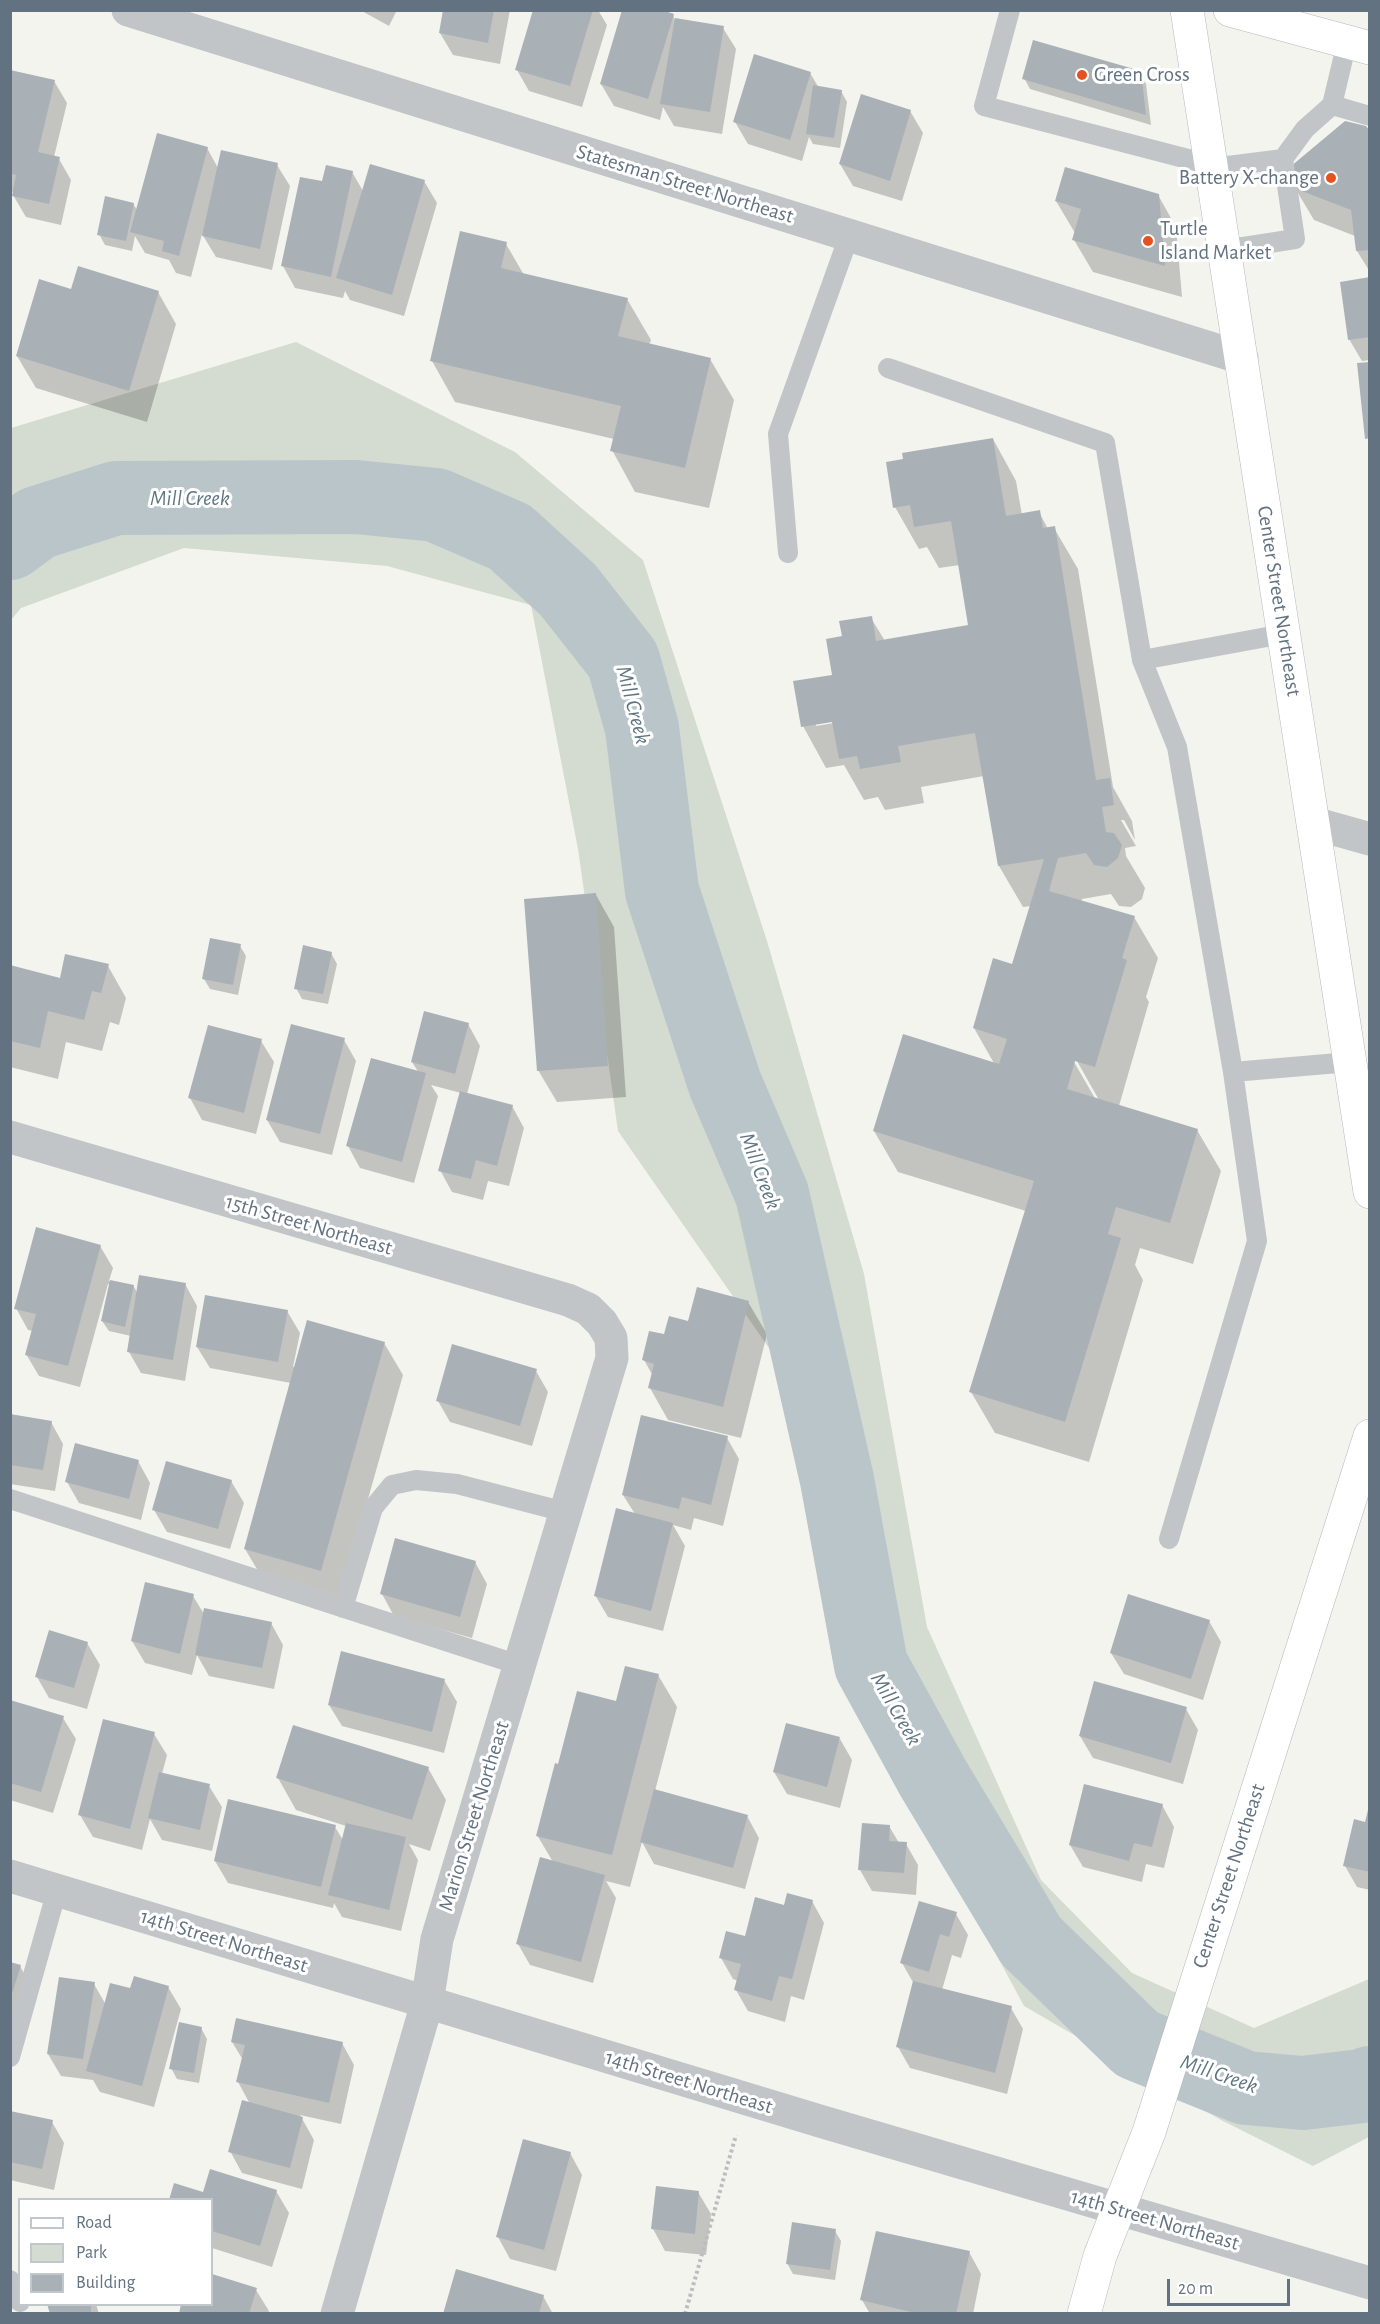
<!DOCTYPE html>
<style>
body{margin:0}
#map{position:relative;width:1380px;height:2324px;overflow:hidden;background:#f4f4ef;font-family:"Alegreya Sans",sans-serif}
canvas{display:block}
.frame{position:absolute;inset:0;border:12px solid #627281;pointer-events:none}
.legend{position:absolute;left:18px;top:2198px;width:195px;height:108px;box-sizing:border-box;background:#fff;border:2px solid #c0c7cd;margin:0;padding:8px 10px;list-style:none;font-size:18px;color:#627281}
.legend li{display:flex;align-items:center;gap:12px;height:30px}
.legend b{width:30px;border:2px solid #c0c7cd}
.scale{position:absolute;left:1167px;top:2279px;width:123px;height:27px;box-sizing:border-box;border:3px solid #627281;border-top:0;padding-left:8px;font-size:18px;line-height:21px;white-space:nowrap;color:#627281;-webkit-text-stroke:4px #fff;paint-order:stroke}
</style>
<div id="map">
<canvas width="1380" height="2324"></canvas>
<div class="frame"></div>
<ul class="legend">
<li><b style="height:8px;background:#fff"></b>Road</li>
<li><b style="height:16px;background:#d4dbd0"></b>Park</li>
<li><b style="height:16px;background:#a9b0b6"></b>Building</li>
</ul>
<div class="scale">20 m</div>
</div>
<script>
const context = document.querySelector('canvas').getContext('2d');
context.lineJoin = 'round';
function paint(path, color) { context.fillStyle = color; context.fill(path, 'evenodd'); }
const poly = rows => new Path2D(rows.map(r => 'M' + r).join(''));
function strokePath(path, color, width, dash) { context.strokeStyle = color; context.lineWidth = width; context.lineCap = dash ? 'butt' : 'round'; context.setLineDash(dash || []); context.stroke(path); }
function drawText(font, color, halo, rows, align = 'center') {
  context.font = font + ' "Alegreya Sans",sans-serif'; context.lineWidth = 6; context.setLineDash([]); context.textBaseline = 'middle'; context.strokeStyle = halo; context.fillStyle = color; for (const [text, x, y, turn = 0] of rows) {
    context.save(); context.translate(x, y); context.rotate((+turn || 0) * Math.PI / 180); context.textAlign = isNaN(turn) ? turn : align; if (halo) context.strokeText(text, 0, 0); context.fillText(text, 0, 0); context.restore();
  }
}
paint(poly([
 [296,342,515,452,643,560,767,941,864,1274,927,1627,1041,1880,1132,1973,1254,2028,1369,1979,1369,2137,1313,2166,1221,2120,1024,2006,885,1748,778,1361,618,1131,578,849,531,605,387,566,184,548,21,608,11,620,11,428]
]), '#d4dbd0');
paint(poly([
 [360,10,397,10,389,26],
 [445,10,510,10,500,64,453,55,440,33],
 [535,10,598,10,607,25,582,107,529,91,517,70],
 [673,15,675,20,723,28,736,49,722,134,674,126,663,107,660,120,614,106,601,84],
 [10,71,54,81,67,103,54,157,59,159,71,180,61,225,26,217,13,195,14,192,10,191],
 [810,73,819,88,841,91,847,102,840,148,813,144,809,137,802,161,748,144,735,122],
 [1140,73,1146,84,1151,125,1030,89,1024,78],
 [910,111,923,133,902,201,853,186,840,164],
 [1370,134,1370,272,1357,251,1355,236,1314,220,1295,188],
 [207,148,218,168,277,165,290,186,272,270,216,257,202,234,191,277,176,273,169,260,145,253,135,236,132,251,105,245,99,234,133,204,138,211],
 [352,172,363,191,424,181,437,203,404,316,350,300,345,291,343,298,295,288,283,266,323,183],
 [1158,195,1176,227,1182,297,1093,272,1074,240,1075,233,1056,201],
 [506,244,524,275,627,299,651,340,649,345,710,359,734,400,709,508,635,492,612,450,614,439,455,402,432,361],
 [1370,279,1370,360,1362,361,1349,339],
 [158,292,176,324,147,422,36,388,17,356],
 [993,439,1016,481,1022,515,1039,512,1048,529,1054,528,1078,569,1113,787,1132,821,1135,840,1124,820,1121,820,1136,846,1125,848,1126,856,1145,888,1142,899,1131,907,1119,906,1111,894,1082,899,1081,902,1134,917,1158,958,1146,997,1149,1002,1119,1106,1197,1130,1221,1171,1193,1264,1140,1248,1135,1265,1143,1280,1089,1462,995,1433,971,1392,1026,1211,898,1172,874,1131,995,1065,974,1028,1013,966,1031,906,1023,907,999,866,984,776,921,787,924,803,885,810,878,797,864,800,844,765,826,768,803,726,834,676,844,637,871,618,885,641,970,626,960,565,939,568,927,547,919,549,895,507],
 [839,719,840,722,816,726,816,723],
 [1073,1054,1099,1100,1096,1100,1070,1055],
 [596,895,614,927,626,1097,557,1102,538,1070],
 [240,946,246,956,238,995,210,989,204,979],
 [331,953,337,964,328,1004,302,999,296,988],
 [108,966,126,998,119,1025,110,1022,102,1051,66,1042,58,1079,10,1067,10,967,61,979],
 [468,1024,480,1046,467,1094,512,1106,524,1128,509,1186,488,1181,483,1200,452,1192,440,1170,461,1093,431,1085,438,1096,414,1183,360,1168,348,1146,419,1073,412,1062],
 [344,1040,356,1061,332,1155,280,1142,267,1120],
 [261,1041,274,1062,256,1134,202,1120,190,1098],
 [100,1246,113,1268,109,1281,134,1287,138,1294,185,1284,197,1306,185,1381,141,1373,129,1352,131,1336,109,1331,102,1321,111,1284,108,1284,80,1387,39,1376,26,1354,33,1331,28,1330,16,1308],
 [748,1302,767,1334,741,1438,668,1420,650,1388,653,1376,644,1360,666,1336,689,1323],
 [287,1311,300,1333,293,1367,384,1343,403,1375,339,1602,264,1581,245,1549,291,1383,210,1368,197,1347],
 [536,1371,548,1392,532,1446,450,1422,438,1401],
 [10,1416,51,1422,63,1444,55,1491,10,1484],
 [727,1438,739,1459,723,1526,694,1518,691,1530,673,1525,685,1546,663,1631,608,1617,595,1595,635,1514,623,1495],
 [138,1461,150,1483,141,1520,79,1503,67,1482],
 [231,1481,244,1503,230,1549,167,1532,154,1510],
 [475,1562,487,1584,472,1638,394,1616,382,1594],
 [193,1596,204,1614,271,1623,283,1645,274,1689,209,1676,197,1655,192,1675,145,1663,132,1641],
 [1209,1621,1221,1642,1203,1700,1124,1674,1111,1653],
 [87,1643,100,1665,87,1709,49,1698,37,1677],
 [658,1675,677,1707,655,1791,747,1816,759,1838,745,1889,654,1864,642,1842,630,1887,606,1881,616,1898,593,1983,530,1965,518,1944,553,1862,537,1835,559,1766,617,1702],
 [444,1680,457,1702,444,1753,342,1726,329,1705],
 [10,1702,63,1718,76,1739,53,1813,10,1800],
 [1186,1709,1198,1730,1183,1784,1093,1758,1080,1736],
 [154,1734,167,1755,162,1774,209,1786,222,1807,212,1851,162,1840,150,1819,142,1850,93,1837,80,1815],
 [840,1739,852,1760,840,1808,787,1794,774,1772],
 [428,1768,446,1800,430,1851,409,1844,418,1860,401,1931,342,1917,334,1903,333,1908,228,1883,215,1861,335,1827,343,1840,346,1826,296,1810,278,1778],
 [1162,1805,1174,1827,1164,1868,1146,1864,1142,1882,1083,1867,1070,1845],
 [1370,1809,1370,1890,1357,1887,1345,1866,1366,1824],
 [889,1826,899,1843,906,1844,918,1865,916,1895,872,1891,860,1870],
 [812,1901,824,1923,804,2000,791,1996,785,2022,748,2011,736,1990,738,1981,733,1979,721,1958,786,1907],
 [956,1914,968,1935,961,1958,952,1955,942,1990,1011,2008,1023,2029,1007,2094,910,2068,898,2047,914,1984,902,1963],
 [10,1963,20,1966,32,1988,10,2061],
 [94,1984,106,2005,131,1990,168,1987,181,2009,154,2107,100,2092,93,2080,61,2076,48,2054],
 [201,2028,207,2039,199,2083,177,2079,171,2068],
 [232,2042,342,2043,354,2065,341,2124,300,2115,314,2140,302,2189,242,2173,230,2151,250,2104,238,2082,243,2060],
 [10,2113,52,2122,64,2143,54,2190,10,2180],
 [570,2153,582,2175,556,2271,510,2259,498,2237],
 [276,2191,289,2213,272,2267,212,2248,212,2200,204,2194],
 [698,2192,711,2214,706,2255,665,2251,653,2229],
 [835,2231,841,2241,835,2280,793,2274,787,2263],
 [969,2252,981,2274,973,2314,870,2314,862,2300],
 [212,2275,256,2290,269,2311,268,2314,180,2314,212,2304],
 [543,2296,553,2314,445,2314],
 [49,2304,96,2304,99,2314,51,2314]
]), '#0003');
strokePath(poly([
 [10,543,37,523,116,498,356,497,436,505,510,537,568,590,623,660,642,728,662,891,725,1084,772,1194,837,1480,871,1665,933,1778,1031,1941,1137,2044,1246,2088,1303,2093,1362,2086,1370,2083]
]), '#bac5ca', 74);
paint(poly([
 [443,10,494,10,488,43,439,33],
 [533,10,593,10,570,86,515,70],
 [622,10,662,10,674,14,648,99,600,84],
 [675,18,724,26,710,112,660,104],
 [1033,40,1141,71,1146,115,1022,79],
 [754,54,811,72,790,140,733,122],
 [10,70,55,80,38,152,60,157,49,204,12,196,16,175,10,173],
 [813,85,842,90,834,138,806,134],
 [861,94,911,110,890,181,839,164],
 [1345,121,1366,126,1370,131,1370,250,1356,251,1351,210,1294,188,1290,167],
 [157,133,208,147,179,256,162,251,164,241,130,232],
 [221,150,278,163,260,249,202,236],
 [370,164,425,180,392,295,336,278],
 [326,165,353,171,331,277,281,266,300,177,322,181],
 [1065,167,1159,194,1165,266,1072,240,1081,209,1055,201],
 [105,196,134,203,126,241,97,235],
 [460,231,507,242,501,268,628,298,618,336,711,358,685,468,610,451,621,406,430,361],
 [78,266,159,291,129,391,16,356,39,279,71,289],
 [1370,277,1370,337,1348,340,1340,282],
 [1370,362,1370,438,1365,439,1357,363],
 [993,438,1006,516,1040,510,1043,528,1055,526,1096,780,1110,778,1114,805,1102,807,1106,832,1114,833,1122,845,1118,858,1107,867,1094,865,1086,853,1058,858,1049,891,1135,916,1122,958,1127,960,1095,1067,1075,1061,1067,1089,1198,1129,1170,1223,1116,1207,1108,1234,1121,1238,1065,1422,969,1392,1034,1181,873,1131,903,1034,999,1064,1007,1039,973,1028,993,958,1012,964,1044,859,998,866,975,733,898,746,901,762,860,769,857,756,839,759,832,722,801,727,793,681,832,675,826,639,842,636,839,621,872,616,876,641,968,625,951,521,914,527,910,505,893,508,886,462,903,459,902,453],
 [596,893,608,1066,537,1071,524,899],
 [210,938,241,944,233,985,202,979],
 [303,945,332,952,323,994,294,989],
 [65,954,109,964,101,993,92,991,84,1020,48,1011,40,1048,10,1041,10,965,60,978],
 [424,1011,469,1023,455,1074,411,1062],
 [291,1024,345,1038,320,1134,266,1120],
 [208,1025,262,1039,244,1113,188,1098],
 [371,1058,426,1073,402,1162,346,1146],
 [460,1091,513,1105,497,1166,476,1160,471,1179,438,1171],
 [36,1227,101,1245,68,1366,25,1355,36,1314,14,1309],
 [139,1275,186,1283,173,1360,127,1352],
 [110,1280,134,1285,125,1327,101,1321],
 [697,1287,749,1301,723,1407,648,1388,654,1364,642,1360,649,1331,664,1334,669,1316,688,1321],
 [205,1295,288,1310,278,1362,196,1347],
 [307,1320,385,1342,321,1571,244,1549],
 [452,1344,537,1369,520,1426,436,1401],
 [10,1414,52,1421,43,1470,10,1465],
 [641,1415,728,1436,711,1505,682,1497,679,1509,622,1495],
 [75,1443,139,1460,129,1499,65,1482],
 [166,1461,232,1480,218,1529,152,1510],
 [616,1508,673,1523,651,1611,594,1596],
 [395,1538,476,1561,460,1617,380,1594],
 [145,1582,194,1594,180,1654,131,1641],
 [1128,1594,1210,1620,1191,1679,1110,1653],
 [204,1608,272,1622,262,1668,195,1655],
 [49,1630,88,1642,74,1688,35,1677],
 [341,1651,445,1679,432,1732,328,1705],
 [625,1666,659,1674,612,1855,536,1836,555,1763,558,1764,577,1691,616,1701],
 [1094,1681,1187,1707,1171,1763,1079,1736],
 [10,1700,64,1716,41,1792,10,1783],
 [103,1719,155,1732,130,1829,78,1815],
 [786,1723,840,1737,827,1787,773,1772],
 [293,1725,429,1767,412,1820,276,1778],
 [159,1772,210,1784,200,1830,148,1818],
 [1084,1784,1163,1804,1152,1847,1134,1843,1129,1861,1069,1845],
 [654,1789,748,1815,733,1868,640,1842],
 [228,1799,336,1825,321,1887,214,1861],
 [1369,1806,1370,1806,1370,1872,1343,1866,1354,1819,1365,1822],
 [346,1823,406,1837,389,1910,328,1895],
 [862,1823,890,1825,889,1841,907,1842,904,1873,858,1870],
 [540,1857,605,1875,581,1962,516,1944],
 [787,1893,813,1900,792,1979,779,1976,772,2001,734,1990,741,1964,719,1958,726,1931,745,1936,755,1897,784,1905],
 [919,1901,957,1912,949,1937,940,1934,929,1972,900,1963],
 [10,1962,21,1965,11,1997,10,1997],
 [134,1976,169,1986,142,2086,86,2071,110,1983,130,1988],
 [59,1977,95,1982,83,2059,47,2054],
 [913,1981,1012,2006,995,2073,896,2047],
 [236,2018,343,2042,329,2103,236,2082,245,2045,231,2042],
 [179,2022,202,2027,194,2073,169,2069],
 [242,2100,303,2117,290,2168,228,2152],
 [10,2111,53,2120,42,2169,10,2162],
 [523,2139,571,2152,544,2250,496,2237],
 [210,2169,277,2190,260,2246,212,2231,212,2200,169,2200,174,2183,203,2192],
 [656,2186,699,2191,695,2234,651,2229],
 [792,2222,836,2229,830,2270,786,2264],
 [876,2231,970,2251,956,2314,920,2314,860,2300],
 [456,2269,544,2295,539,2314,443,2314],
 [212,2274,257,2288,249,2314,179,2314,181,2304,212,2304],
 [47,2304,91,2304,91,2314,50,2314]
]), '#a9b0b6');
const secondary = poly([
 [1187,10,1370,1192],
 [1230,10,1370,48],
 [1084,2314,1100,2256,1149,2132,1370,1436]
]);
strokePath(secondary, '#b3b8bc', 34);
strokePath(poly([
 [685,2314,736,2135]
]), '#bbbdbf', 4, [3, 3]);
strokePath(poly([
 [1010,10,984,106,1211,165],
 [1332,105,1347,42],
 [1212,168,1283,159],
 [1224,250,1295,239,1283,159,1305,129,1332,105,1370,116],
 [888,368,1105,443,1142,660],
 [788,553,778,434,849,236],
 [1283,634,1142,660,1177,747,1233,1072,1350,1062],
 [10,1499,519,1665],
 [1169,1539,1257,1241,1233,1072],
 [343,1608,373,1508,392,1485,416,1480,457,1484,565,1512],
 [10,2057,57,1890],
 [10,2280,20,2302]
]), '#c1c5c8', 20);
strokePath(poly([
 [128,10,1242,358],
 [1313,823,1370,839],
 [10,1137,568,1300,588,1309,602,1323,611,1338,612,1358,437,1939,427,2003,337,2314]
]), '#c1c5c8', 33);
strokePath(poly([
 [10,1876,823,2122,1370,2283]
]), '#c1c5c8', 33);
strokePath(secondary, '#fff', 33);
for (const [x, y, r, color] of [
 [1082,75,6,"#e4531f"],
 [1331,178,6,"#e4531f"],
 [1148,241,6,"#e4531f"]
]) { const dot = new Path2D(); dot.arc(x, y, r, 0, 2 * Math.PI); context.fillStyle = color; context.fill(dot); strokePath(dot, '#fff', 2); }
drawText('21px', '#627281', '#fff', [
 ["Green Cross",1094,75],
 ["Battery X-change",1319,178,"right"],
 ["Turtle",1160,229],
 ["Island Market",1160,253]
], 'left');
drawText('21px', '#627281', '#fff', [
 ["Statesman Street Northeast",685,184,17],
 ["Center Street Northeast",1279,601,81],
 ["15th Street Northeast",309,1225,16],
 ["Marion Street Northeast",474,1816,-73],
 ["Center Street Northeast",1229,1876,-72],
 ["14th Street Northeast",224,1941,17],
 ["14th Street Northeast",689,2082,17],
 ["14th Street Northeast",1155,2220,16]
]);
drawText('italic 22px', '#5e757f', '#fff', [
 ["Mill Creek",190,498],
 ["Mill Creek",633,705,75],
 ["Mill Creek",760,1171,69],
 ["Mill Creek",896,1709,60],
 ["Mill Creek",1219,2074,19]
]);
</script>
